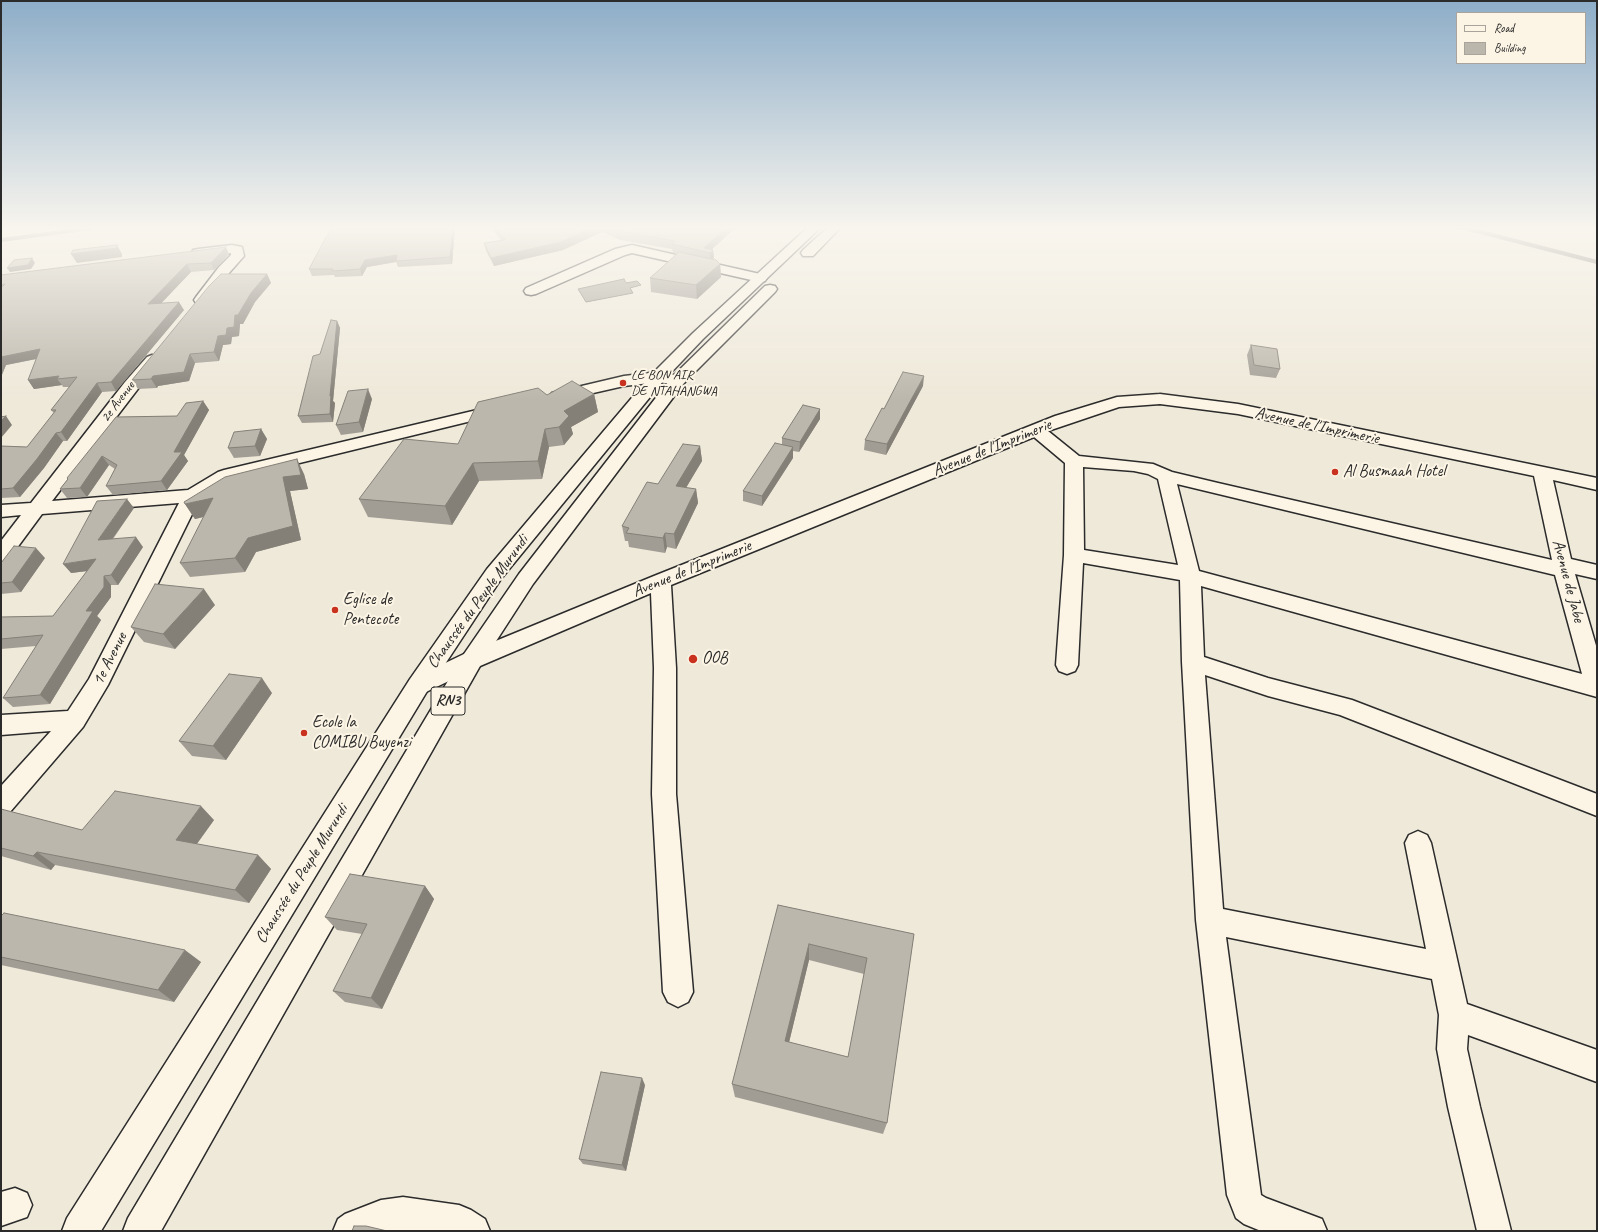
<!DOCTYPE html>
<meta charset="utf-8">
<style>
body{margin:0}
#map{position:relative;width:1598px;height:1232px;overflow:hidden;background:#efe9da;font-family:Caveat,sans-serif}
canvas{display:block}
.frame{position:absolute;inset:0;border:2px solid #2b2b2b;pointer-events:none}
.legend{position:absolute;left:1456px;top:12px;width:130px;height:52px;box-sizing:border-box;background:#fcf5e5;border:1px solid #a8a49b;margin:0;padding:5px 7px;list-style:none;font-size:12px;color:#2b2b2b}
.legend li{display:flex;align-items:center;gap:8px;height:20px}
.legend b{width:20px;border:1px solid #a8a49b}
</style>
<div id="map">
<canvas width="1598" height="1232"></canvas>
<div class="frame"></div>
<ul class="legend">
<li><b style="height:5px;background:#fcf5e5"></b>Road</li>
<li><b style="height:11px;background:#bcb7ac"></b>Building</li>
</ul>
</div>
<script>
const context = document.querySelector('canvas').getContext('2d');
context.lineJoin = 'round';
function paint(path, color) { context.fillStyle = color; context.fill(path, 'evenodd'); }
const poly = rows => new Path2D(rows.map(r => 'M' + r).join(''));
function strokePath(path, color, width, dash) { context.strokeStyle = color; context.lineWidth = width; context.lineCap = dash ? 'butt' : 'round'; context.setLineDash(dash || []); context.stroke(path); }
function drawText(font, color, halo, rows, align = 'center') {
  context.font = font + ' Caveat,sans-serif'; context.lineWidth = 4; context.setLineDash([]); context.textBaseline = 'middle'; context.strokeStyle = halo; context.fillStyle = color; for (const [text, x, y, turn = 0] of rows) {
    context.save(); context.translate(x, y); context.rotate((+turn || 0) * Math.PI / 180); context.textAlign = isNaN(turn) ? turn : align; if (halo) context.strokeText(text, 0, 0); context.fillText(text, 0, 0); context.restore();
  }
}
const water = poly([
 [624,279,626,283,637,281,641,285,630,288,633,293,586,302,578,289,624,279]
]);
paint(water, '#a6a399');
strokePath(water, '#75736d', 1);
strokePath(poly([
 [1455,228,1465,228,1597,262],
 [1,240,91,228]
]), '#75736d', 4);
const minor = poly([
 [232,245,242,247,244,256,229,273,206,303,201,304,196,303,194,300,196,297,219,267,231,255,231,253,198,257,193,256,192,253,193,250,198,249,232,245],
 [632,245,760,274,765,275,767,278,765,281,760,282,632,253,625,255,536,294,531,295,526,294,524,291,526,288,615,249,632,245],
 [152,355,157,357,160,360,52,501,188,490,218,472,224,470,498,405,504,407,506,410,504,413,230,480,199,500,108,685,83,727,10,812,1,815,1,786,51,731,1,735,1,715,68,711,89,679,179,503,42,514,8,560,1,562,1,541,21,515,1,517,1,505,31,503,125,382,147,357,152,355],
 [658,372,684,377,686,380,684,383,678,385,658,382,624,386,558,401,552,399,550,396,552,393,624,376,658,372],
 [1160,394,1238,404,1597,478,1597,490,1553,480,1571,559,1597,565,1597,579,1575,574,1597,649,1597,697,1201,586,1204,657,1268,678,1352,700,1597,794,1597,816,1340,715,1268,696,1205,675,1223,909,1426,949,1405,843,1409,835,1418,831,1427,835,1431,843,1467,1004,1597,1050,1597,1082,1468,1035,1467,1049,1480,1107,1511,1231,1477,1231,1448,1107,1437,1049,1439,1015,1432,979,1226,937,1261,1195,1266,1198,1322,1219,1327,1231,1261,1231,1244,1224,1236,1218,1227,1195,1196,920,1182,662,1180,580,1083,563,1078,665,1075,671,1067,674,1059,671,1056,665,1064,555,1065,463,1034,437,671,585,676,668,676,794,693,992,688,1002,678,1007,668,1002,663,992,652,794,654,668,651,593,480,666,426,692,418,695,410,692,407,686,410,680,464,654,654,576,1055,416,1117,397,1160,394],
 [1160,404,1238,414,1534,476,1552,560,1218,483,1172,472,1153,464,1079,456,1048,431,1119,407,1160,404],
 [1083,467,1134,471,1148,474,1158,479,1178,565,1084,550,1083,467],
 [1177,484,1555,575,1582,674,1199,571,1177,484],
 [15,1188,27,1193,32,1205,27,1217,1,1226,1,1192,15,1188],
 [403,1197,459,1205,471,1210,485,1219,490,1231,333,1231,338,1219,345,1214,381,1200,403,1197]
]);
const highway = poly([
 [807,228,820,228,703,339,664,380,501,579,426,693,101,1231,62,1231,67,1218,410,679,487,569,652,374,693,333,807,228],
 [827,228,840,228,813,256,803,256,801,253,803,250,827,228],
 [770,285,775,286,777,289,775,292,684,383,533,584,480,666,161,1231,123,1231,128,1218,464,654,519,574,672,377,765,286,770,285]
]);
strokePath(minor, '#2b2b2b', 3);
strokePath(highway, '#2b2b2b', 3);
paint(minor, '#fcf5e5');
paint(highway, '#fcf5e5');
paint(poly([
 [455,228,452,264,398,267,396,262,367,267,362,276,335,277,334,275,312,276,309,269],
 [491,228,735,228,712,249,713,250,714,258,713,259,720,264,721,277,697,299,651,292,650,278,677,254,673,253,672,249,620,240,602,232,563,250,494,266,486,251,484,243,501,240],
 [229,254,214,270,191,272,161,303,184,310,116,391,102,392,67,441,63,441,44,468,20,497,1,498,1,446,27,447,54,413,51,410,70,387,63,387,62,385,34,389,28,380,36,359,6,365,1,377,1,275],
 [267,274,271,283,255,302,243,324,240,324,239,336,232,337,231,344,223,345,219,361,195,363,189,381,158,386,157,388,138,389,132,380],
 [337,321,340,328,333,401,335,403,333,422,302,423,298,416,320,354],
 [1251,345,1280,369,1276,378,1250,375,1247,355],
 [923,386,886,455,864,450,865,440],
 [594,394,598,412,571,427,573,434,564,445,549,447,542,479,479,481,452,525,368,517,359,499,547,395],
 [372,399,363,432,341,435,336,425],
 [203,401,209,410,184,455,188,461,167,490,113,495,106,486,115,469,109,465,87,497,67,498,60,489,116,417,177,416],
 [820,409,820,419,799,452,793,451,793,458,762,506,743,501,743,491,782,445,782,438],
 [261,429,267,439,260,456,234,458,228,448],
 [700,446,702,461,686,488,696,489,698,503,676,549,667,547,665,553,629,547,628,541,625,541,622,526,658,484],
 [304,474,308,489,290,491,301,540,256,552,245,572,190,577,180,563,204,517,195,519,185,504],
 [134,508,113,539,143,547,118,585,111,585,111,597,97,616,101,620,50,704,13,707,3,698,36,646,1,649,1,617,53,616,87,571,71,573],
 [45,558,21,592,1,594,1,563],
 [215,605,175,649,144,642,131,627],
 [272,693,226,760,192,756,179,741],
 [1,809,82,830,214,820,197,844,258,855,271,869,249,903,55,865,51,870,1,856],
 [425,886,434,899,382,1009,345,1002,333,991,362,934,337,930,325,917],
 [778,905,914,934,887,1123,883,1134,735,1097,732,1084],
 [809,960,864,974,848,1057,789,1042],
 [1,916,201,962,174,1002,1,965],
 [645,1085,626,1171,583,1164,579,1159]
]), '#a29d94');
paint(poly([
 [453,228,455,228,452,264,450,257],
 [591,228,602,228,602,232,563,250,494,266,491,258],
 [726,228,735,228,709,252,704,248],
 [117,245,122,254,122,257,77,263,71,254],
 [226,247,229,254,214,270,211,263],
 [713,250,714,258,710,261,710,253],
 [397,255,396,261,396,262,367,267,362,276,360,269,365,260],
 [32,258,35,263,31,269,10,272,7,268],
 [187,264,191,272,153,312,148,304],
 [720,264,721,277,697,299,696,285],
 [267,274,271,283,255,302,243,324,240,324,239,336,232,337,231,344,223,345,219,361,214,352,218,336,227,328,235,315,251,293],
 [179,302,184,310,116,391,111,382],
 [337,321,340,328,333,401,335,403,333,422,330,414,330,396],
 [40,349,46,357,6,365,1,377,1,357],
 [190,354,195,363,189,381,158,386,157,388,151,379,153,376],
 [59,376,57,379,62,385,34,389,28,380],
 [924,376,923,386,886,455,887,444],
 [97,383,102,392,67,441,61,432],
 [368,389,372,399,363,432,359,422],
 [594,394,598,412,571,427,573,434,564,445,559,427,564,411],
 [203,401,209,410,184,455,188,461,167,490,161,481,174,452],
 [820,409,820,419,799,452,800,442],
 [6,416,12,425,1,438,1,421],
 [261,429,267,439,260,456,255,446],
 [545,429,549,447,542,479,538,461],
 [56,433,63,441,44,468,20,497,13,488],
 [700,446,702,461,678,501,676,486],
 [793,447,793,458,762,506,762,496],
 [102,456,109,465,87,497,80,488],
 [297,459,304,474,308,489,290,491,301,540,256,552,245,572,235,558,283,477],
 [473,463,479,481,452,525,445,506],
 [696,489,698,503,676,549,674,534],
 [213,498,222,512,195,519,185,504],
 [127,499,134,508,105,549,98,540],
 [665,533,667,547,665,553,663,538],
 [136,537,143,547,118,585,111,575],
 [36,548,45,558,21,592,12,582],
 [96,559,104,569,71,573,63,564],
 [104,576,111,585,111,597,97,616,101,620,50,704,40,695,86,611],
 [204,589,215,605,175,649,163,634],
 [262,678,272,693,226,760,213,746],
 [201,806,214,820,190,853,176,840],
 [37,852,55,865,51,870,33,856],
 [258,855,271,869,249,903,235,890],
 [425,886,434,899,382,1009,371,998],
 [809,944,809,960,786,1055,785,1041],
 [185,950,201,962,174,1002,158,990],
 [642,1078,645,1085,626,1171,622,1165]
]), '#848078');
const building = poly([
 [331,228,453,228,450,257,396,261,397,255,365,260,360,269,332,271,333,269,309,269,331,228],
 [496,228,591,228,561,242,491,258,484,243,505,240,496,228],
 [612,228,726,228,704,248,713,250,710,253,672,244,675,241,619,231,612,228],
 [117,245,117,248,71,254,73,250,117,245],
 [226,247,211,263,187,264,148,304,179,302,111,382,97,383,61,432,56,433,37,459,13,488,1,489,1,446,27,447,56,410,51,410,77,377,57,379,59,376,28,380,40,349,1,357,1,288,5,284,1,285,1,275,226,247],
 [679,252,716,260,720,264,696,285,650,278,679,252],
 [32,258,28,265,7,268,14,260,32,258],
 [221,274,267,274,251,293,238,315,235,315,234,327,227,328,226,335,218,336,214,352,190,354,184,372,153,376,151,379,132,380,209,286,221,274],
 [331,320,337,321,330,396,331,396,330,414,298,416,313,356,320,354,331,320],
 [1251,345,1277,349,1280,369,1254,365,1251,345],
 [903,372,924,376,887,444,865,440,882,408,884,409,903,372],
 [572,381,594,394,564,411,569,416,559,427,545,429,538,461,473,463,445,506,359,499,404,439,458,444,478,402,538,388,547,395,572,381],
 [368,389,359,422,336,425,348,391,368,389],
 [203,401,174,452,182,452,161,481,106,486,117,465,102,456,80,488,60,489,68,479,67,478,116,417,177,416,186,403,203,401],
 [803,405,820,409,800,442,782,438,803,405],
 [6,416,1,421,1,417,6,416],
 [261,429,255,446,228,448,234,432,261,429],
 [775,443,793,447,762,496,743,491,775,443],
 [683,444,700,446,676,486,696,489,674,534,665,533,663,538,626,533,629,528,622,526,647,482,658,484,683,444],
 [297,459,301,475,283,477,293,526,248,538,235,558,180,563,213,498,185,504,184,502,225,477,297,459],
 [127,499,98,540,136,537,111,575,104,576,104,587,86,611,93,611,40,695,3,698,43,635,1,639,1,617,53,616,96,559,63,564,97,501,127,499],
 [14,546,36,548,12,582,1,583,1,563,14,546],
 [155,584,204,589,163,634,131,627,155,584],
 [229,674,262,678,213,746,179,741,229,674],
 [115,791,201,806,176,840,258,855,235,890,37,852,33,856,1,848,1,809,82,830,115,791],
 [350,874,425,886,371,998,333,991,367,924,325,917,350,874],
 [778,905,914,934,887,1123,732,1084,778,905],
 [809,944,867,958,848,1057,785,1041,809,944],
 [4,913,185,950,158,990,1,957,1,916,4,913],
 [601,1072,642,1078,622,1165,579,1159,601,1072],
 [354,1226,366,1226,387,1231,352,1231,354,1226]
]);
paint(building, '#bcb7ac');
strokePath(building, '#848078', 1);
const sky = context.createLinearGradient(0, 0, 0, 400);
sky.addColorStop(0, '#8dadc8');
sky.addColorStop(0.57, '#f8f5ee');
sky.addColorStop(1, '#f8f5ee00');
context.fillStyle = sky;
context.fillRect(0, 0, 1598, 400);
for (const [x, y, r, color] of [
 [623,383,4,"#c8321e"],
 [1335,472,4,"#c8321e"],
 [335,610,4,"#c8321e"],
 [693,659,5,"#c8321e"],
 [304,733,4,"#c8321e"]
]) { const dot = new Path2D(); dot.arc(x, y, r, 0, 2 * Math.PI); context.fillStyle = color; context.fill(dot); strokePath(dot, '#fcf5e5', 1.5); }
drawText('14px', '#2b2b2b', '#fcf5e5', [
 ["LE BON AIR",631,375],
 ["DE NTAHANGWA",631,391]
], 'left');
drawText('14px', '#2b2b2b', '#fcf5e5', [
 ["2e Avenue",118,402,-53]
]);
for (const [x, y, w] of [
 [448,701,34]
]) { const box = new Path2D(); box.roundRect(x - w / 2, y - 14, w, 28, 3); context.fillStyle = '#fcf5e5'; context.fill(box); strokePath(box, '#2b2b2b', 1); }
drawText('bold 16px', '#2b2b2b', null, [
 ["RN3",448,701]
]);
drawText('17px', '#2b2b2b', '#fcf5e5', [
 ["Avenue de l'Imprimerie",1317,426,12],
 ["Avenue de l'Imprimerie",992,448,-22],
 ["Avenue de l'Imprimerie",692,569,-22],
 ["Avenue de Jabe",1568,581,75],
 ["Chaussée du Peuple Murundi",478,602,-54],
 ["1e Avenue",110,659,-63],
 ["Chaussée du Peuple Murundi",302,874,-58]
]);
drawText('17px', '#2b2b2b', '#fcf5e5', [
 ["Al Busmaah Hotel",1343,472],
 ["Eglise de",343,600],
 ["Pentecote",343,620],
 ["OOB",702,659],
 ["Ecole la",312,723],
 ["COMIBU Buyenzi",312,743]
], 'left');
</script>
